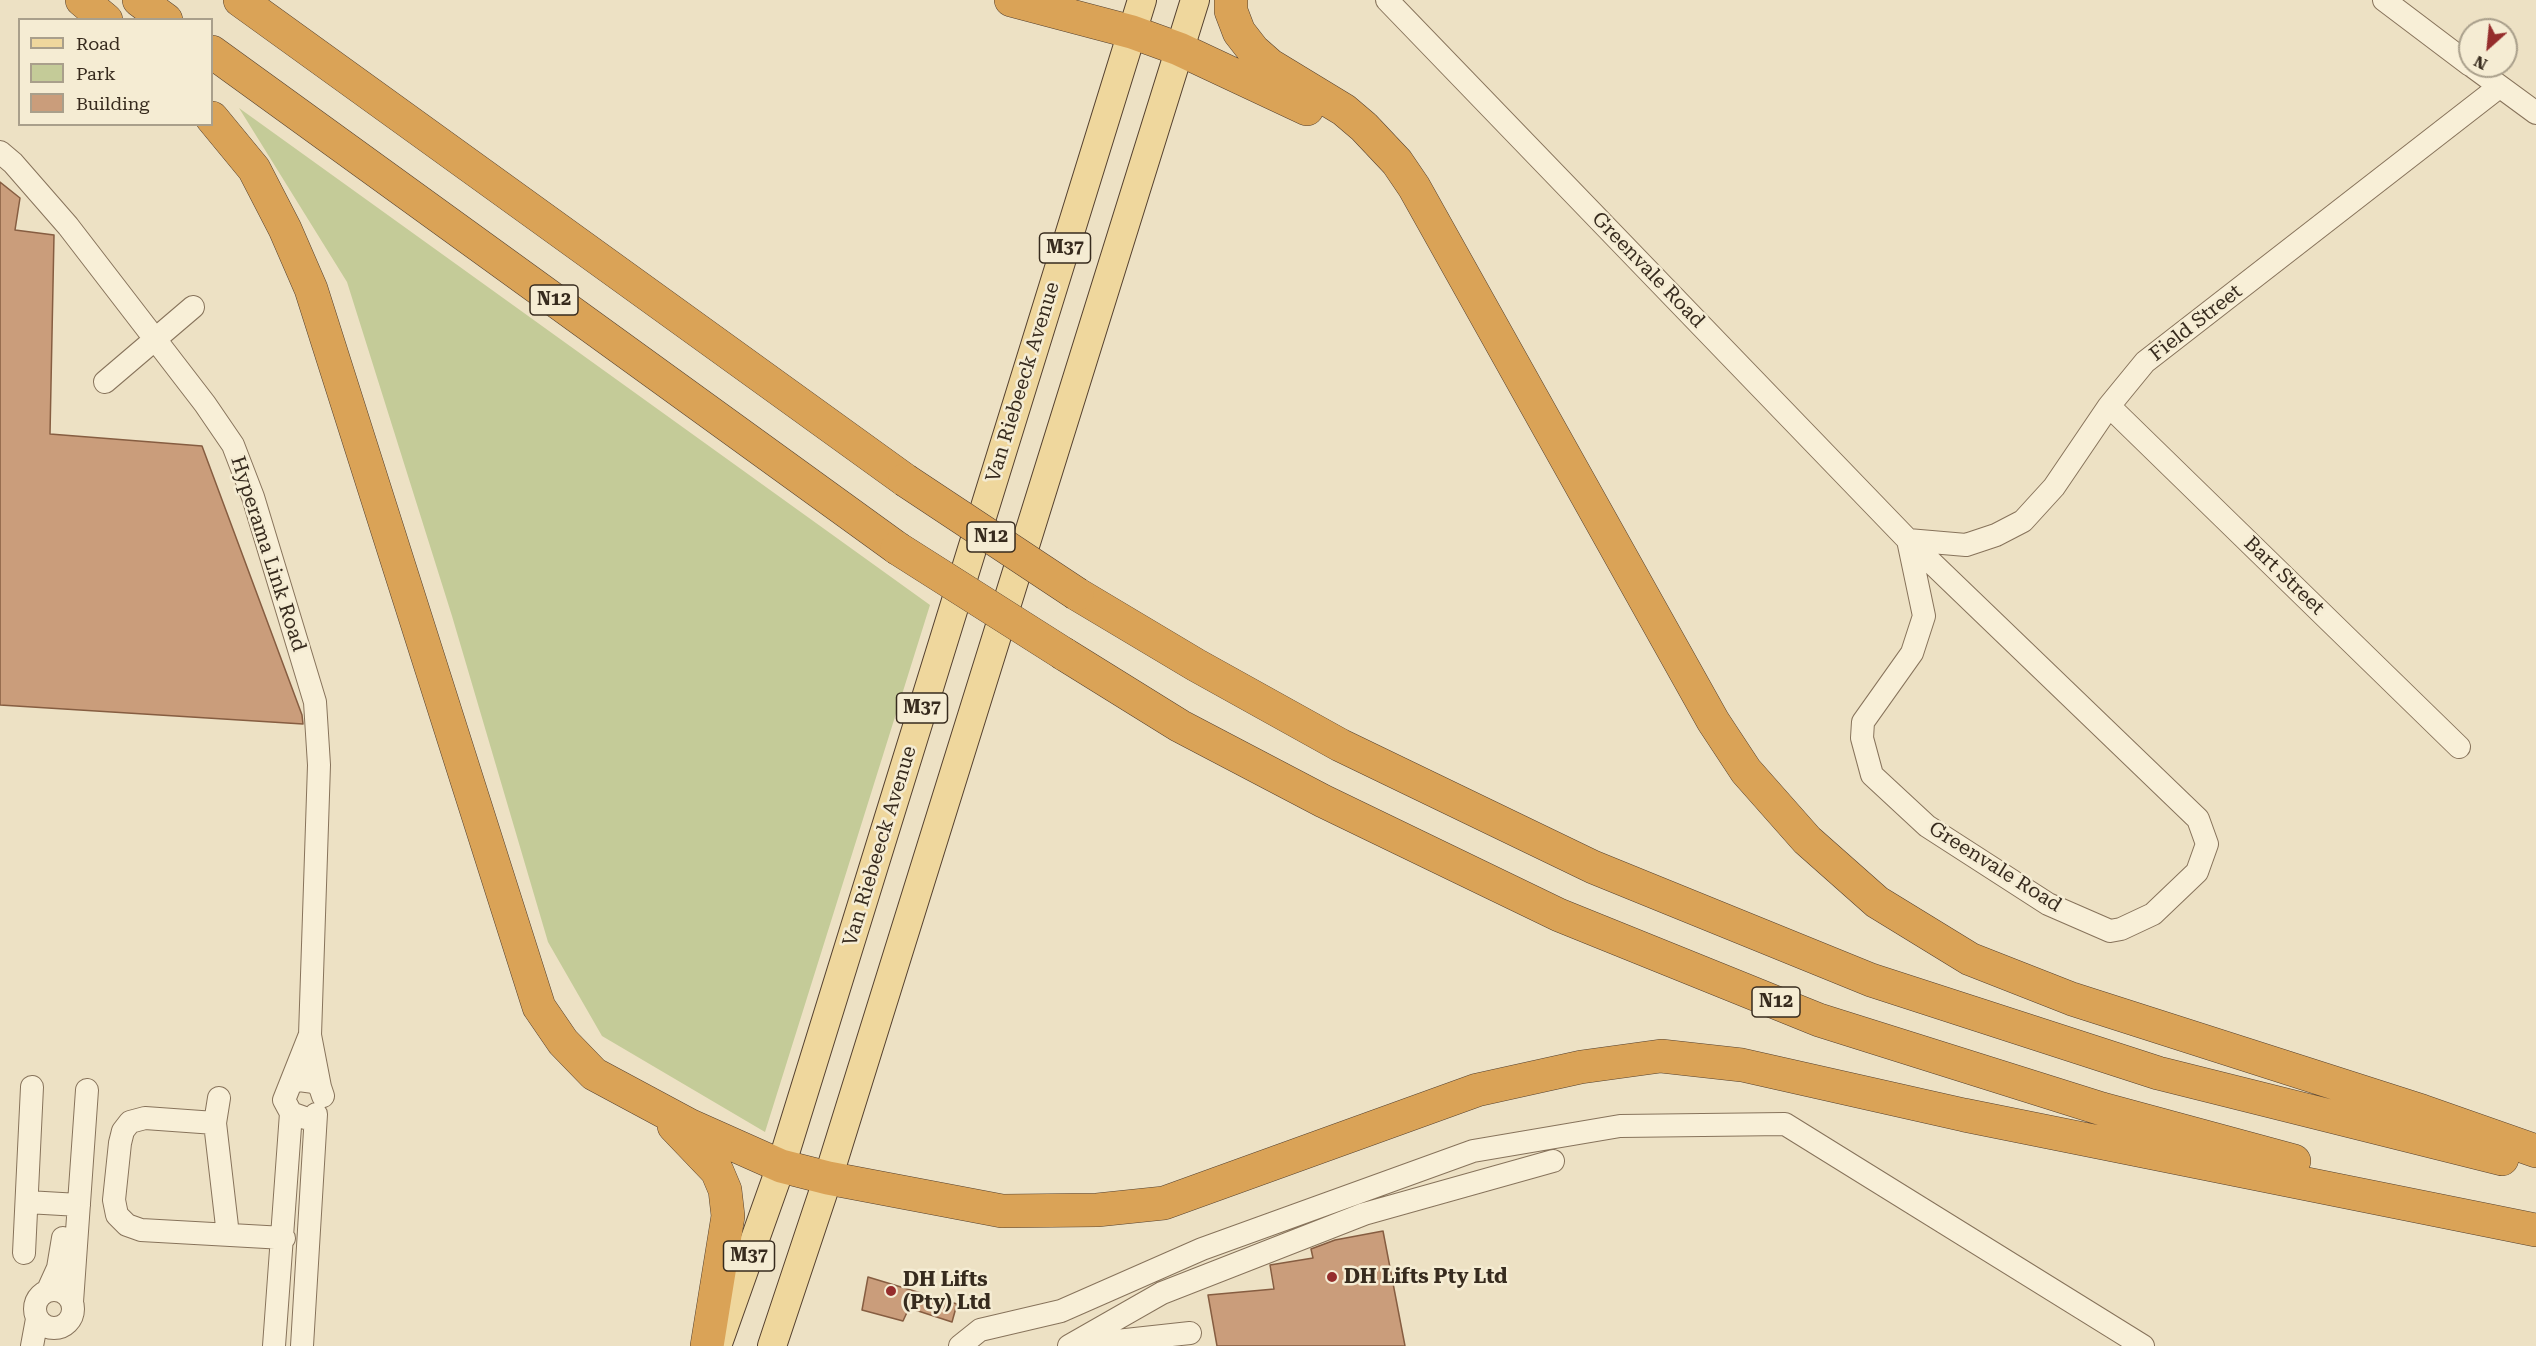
<!DOCTYPE html>
<style>
body{margin:0}
#map{position:relative;width:2536px;height:1346px;overflow:hidden;background:#ede1c4;font-family:"Roboto Serif",serif}
canvas{display:block}
.legend{position:absolute;left:18px;top:18px;width:195px;height:108px;box-sizing:border-box;background:#f5ecd3;border:2px solid #a99f8b;margin:0;padding:8px 10px;list-style:none;font-size:18px;color:#372b1e}
.legend li{display:flex;align-items:center;gap:12px;height:30px}
.legend b{width:30px;border:2px solid #a99f8b}
.north{position:absolute;left:2458px;top:18px;width:60px;height:60px;box-sizing:border-box;background:#f5ecd3;border:2px solid #a99f8b;border-radius:50%;rotate:207deg;font-size:16px;font-weight:700;line-height:24px;text-align:center;color:#372b1e}
.north::after{content:'';display:block;margin:auto;width:21px;height:27px;background:#952d2c;clip-path:polygon(50% 0,100% 100%,50% 72%,0 100%)}
</style>
<div id="map">
<canvas width="2536" height="1346"></canvas>
<ul class="legend">
<li><b style="height:8px;background:#efd79d"></b>Road</li>
<li><b style="height:16px;background:#c4cb98"></b>Park</li>
<li><b style="height:16px;background:#ca9d7b"></b>Building</li>
</ul>
<div class="north">N</div>
</div>
<script>
const context = document.querySelector('canvas').getContext('2d');
context.lineJoin = 'round';
function paint(path, color) { context.fillStyle = color; context.fill(path, 'evenodd'); }
const poly = rows => new Path2D(rows.map(r => 'M' + r).join(''));
function strokePath(path, color, width, dash) { context.strokeStyle = color; context.lineWidth = width; context.lineCap = dash ? 'butt' : 'round'; context.setLineDash(dash || []); context.stroke(path); }
function drawText(font, color, halo, rows, align = 'center') {
  context.font = font + ' "Roboto Serif",serif'; context.lineWidth = 5; context.setLineDash([]); context.textBaseline = 'middle'; context.strokeStyle = halo; context.fillStyle = color; for (const [text, x, y, turn = 0] of rows) {
    context.save(); context.translate(x, y); context.rotate((+turn || 0) * Math.PI / 180); context.textAlign = isNaN(turn) ? turn : align; if (halo) context.strokeText(text, 0, 0); context.fillText(text, 0, 0); context.restore();
  }
}
paint(poly([
 [239,108,930,605,765,1132,602,1036,548,942,452,616,347,282]
]), '#c4cb98');
const building = poly([
 [0,182,20,198,15,230,54,235,50,434,202,446,302,715,303,724,0,705,0,182],
 [1383,1231,1405,1346,1217,1346,1208,1295,1274,1289,1270,1265,1313,1258,1311,1249,1335,1240,1383,1231],
 [868,1277,957,1304,952,1322,909,1308,903,1321,862,1310,868,1277]
]);
paint(building, '#ca9d7b');
strokePath(building, '#865d41', 1.5);
const minor = poly([
 [1387,0,1908,540,2198,819,2207,844,2197,872,2153,914,2121,929,2110,931,2048,904,1927,826,1872,775,1862,738,1863,722,1912,653,1924,616,1908,540],
 [2384,0,2470,65],
 [2472,66,2536,113],
 [0,152,13,163,68,226,205,404,233,445,253,497,315,702,319,765,310,1035,320,1087],
 [105,382,193,307],
 [2109,406,2459,747],
 [1908,540,1966,545,1996,535,2023,521,2054,487,2109,406,2145,362,2499,87],
 [292,1083,299,1080,314,1082,320,1087,323,1096],
 [219,1098,215,1123,228,1235],
 [305,1118,291,1113,284,1100,309,1037],
 [215,1123,145,1118,130,1122,123,1131,120,1143,114,1200,117,1215,127,1225,141,1230,284,1238],
 [27,1202,79,1205],
 [24,1253,32,1087],
 '35 1309a19 19 0 1 1 38 0a19 19 0 1 1-38 0Z',
 [48,1290,58,1268,63,1238],
 [72,1302,87,1090],
 [1080,1345,1190,1333],
 [32,1346,37,1319],
 [274,1346,291,1113],
 [302,1346,316,1114],
 [960,1346,980,1330,1061,1311,1202,1249,1473,1151,1620,1126,1785,1124,2143,1346],
 [1069,1346,1162,1293,1364,1214,1553,1161]
]);
const major = poly([
 [717,1346,781,1166,1142,0],
 [772,1346,828,1178,1195,0]
]);
const highway = poly([
 [82,0,106,20],
 [139,0,166,20],
 [240,0,905,480],
 [1011,0,1132,32,1179,49,1307,109],
 [1231,0,1231,11,1239,32,1253,50,1270,65,1344,110,1364,127,1397,162,1414,187,1713,721,1746,771,1807,840,1877,902,1970,959,2072,999,2422,1111,2536,1151],
 [212,52,897,548],
 [212,118,254,169,285,229,311,289,539,1007,563,1042,594,1074,689,1125,781,1166,828,1178,1002,1211,1097,1210,1164,1203,1477,1090,1581,1067,1661,1056,1742,1065,1964,1115,2536,1230],
 [1077,594,1196,665,1340,745,1593,867,1871,980,2158,1073,2502,1159],
 [1064,654,1180,726,1323,801,1559,915,1819,1020,2102,1109,2294,1161],
 [674,1126,717,1171,725,1190,728,1216,707,1346]
]);
strokePath(minor, '#87735b', 24);
strokePath(major, '#55412f', 30);
strokePath(highway, '#55412f', 34);
strokePath(minor, '#f8efd7', 22);
strokePath(major, '#efd79d', 28);
strokePath(highway, '#daa357', 33);
const highwayBridge = poly([
 [905,480,1077,594],
 [897,548,1064,654]
]);
strokePath(highwayBridge, '#55412f', 34, []);
strokePath(highwayBridge, '#daa357', 33);
for (const [x, y, r, color] of [
 [1332,1277,6,"#952d2c"],
 [891,1291,6,"#952d2c"]
]) { const dot = new Path2D(); dot.arc(x, y, r, 0, 2 * Math.PI); context.fillStyle = color; context.fill(dot); strokePath(dot, '#f5ecd3', 2); }
for (const [x, y, w] of [
 [1065,248,51],
 [554,300,48],
 [991,537,48],
 [922,708,51],
 [1776,1002,48],
 [749,1256,51]
]) { const box = new Path2D(); box.roundRect(x - w / 2, y - 15, w, 30, 4.5); context.fillStyle = '#f5ecd3'; context.fill(box); strokePath(box, '#372b1e', 1.5); }
drawText('bold 18px', '#372b1e', null, [
 ["M37",1065,248],
 ["N12",554,300],
 ["N12",991,537],
 ["M37",922,708],
 ["N12",1776,1002],
 ["M37",749,1256]
]);
drawText('20px', '#372b1e', '#f5ecd3', [
 ["Greenvale Road",1648,270,46],
 ["Field Street",2196,323,-38],
 ["Van Riebeeck Avenue",1023,382,-73],
 ["Hyperama Link Road",268,554,72],
 ["Bart Street",2284,576,44],
 ["Van Riebeeck Avenue",880,846,-73],
 ["Greenvale Road",1995,867,32]
]);
drawText('bold 20px', '#372b1e', '#f5ecd3', [
 ["DH Lifts Pty Ltd",1344,1277],
 ["DH Lifts",903,1280],
 ["(Pty) Ltd",903,1303]
], 'left');
</script>
